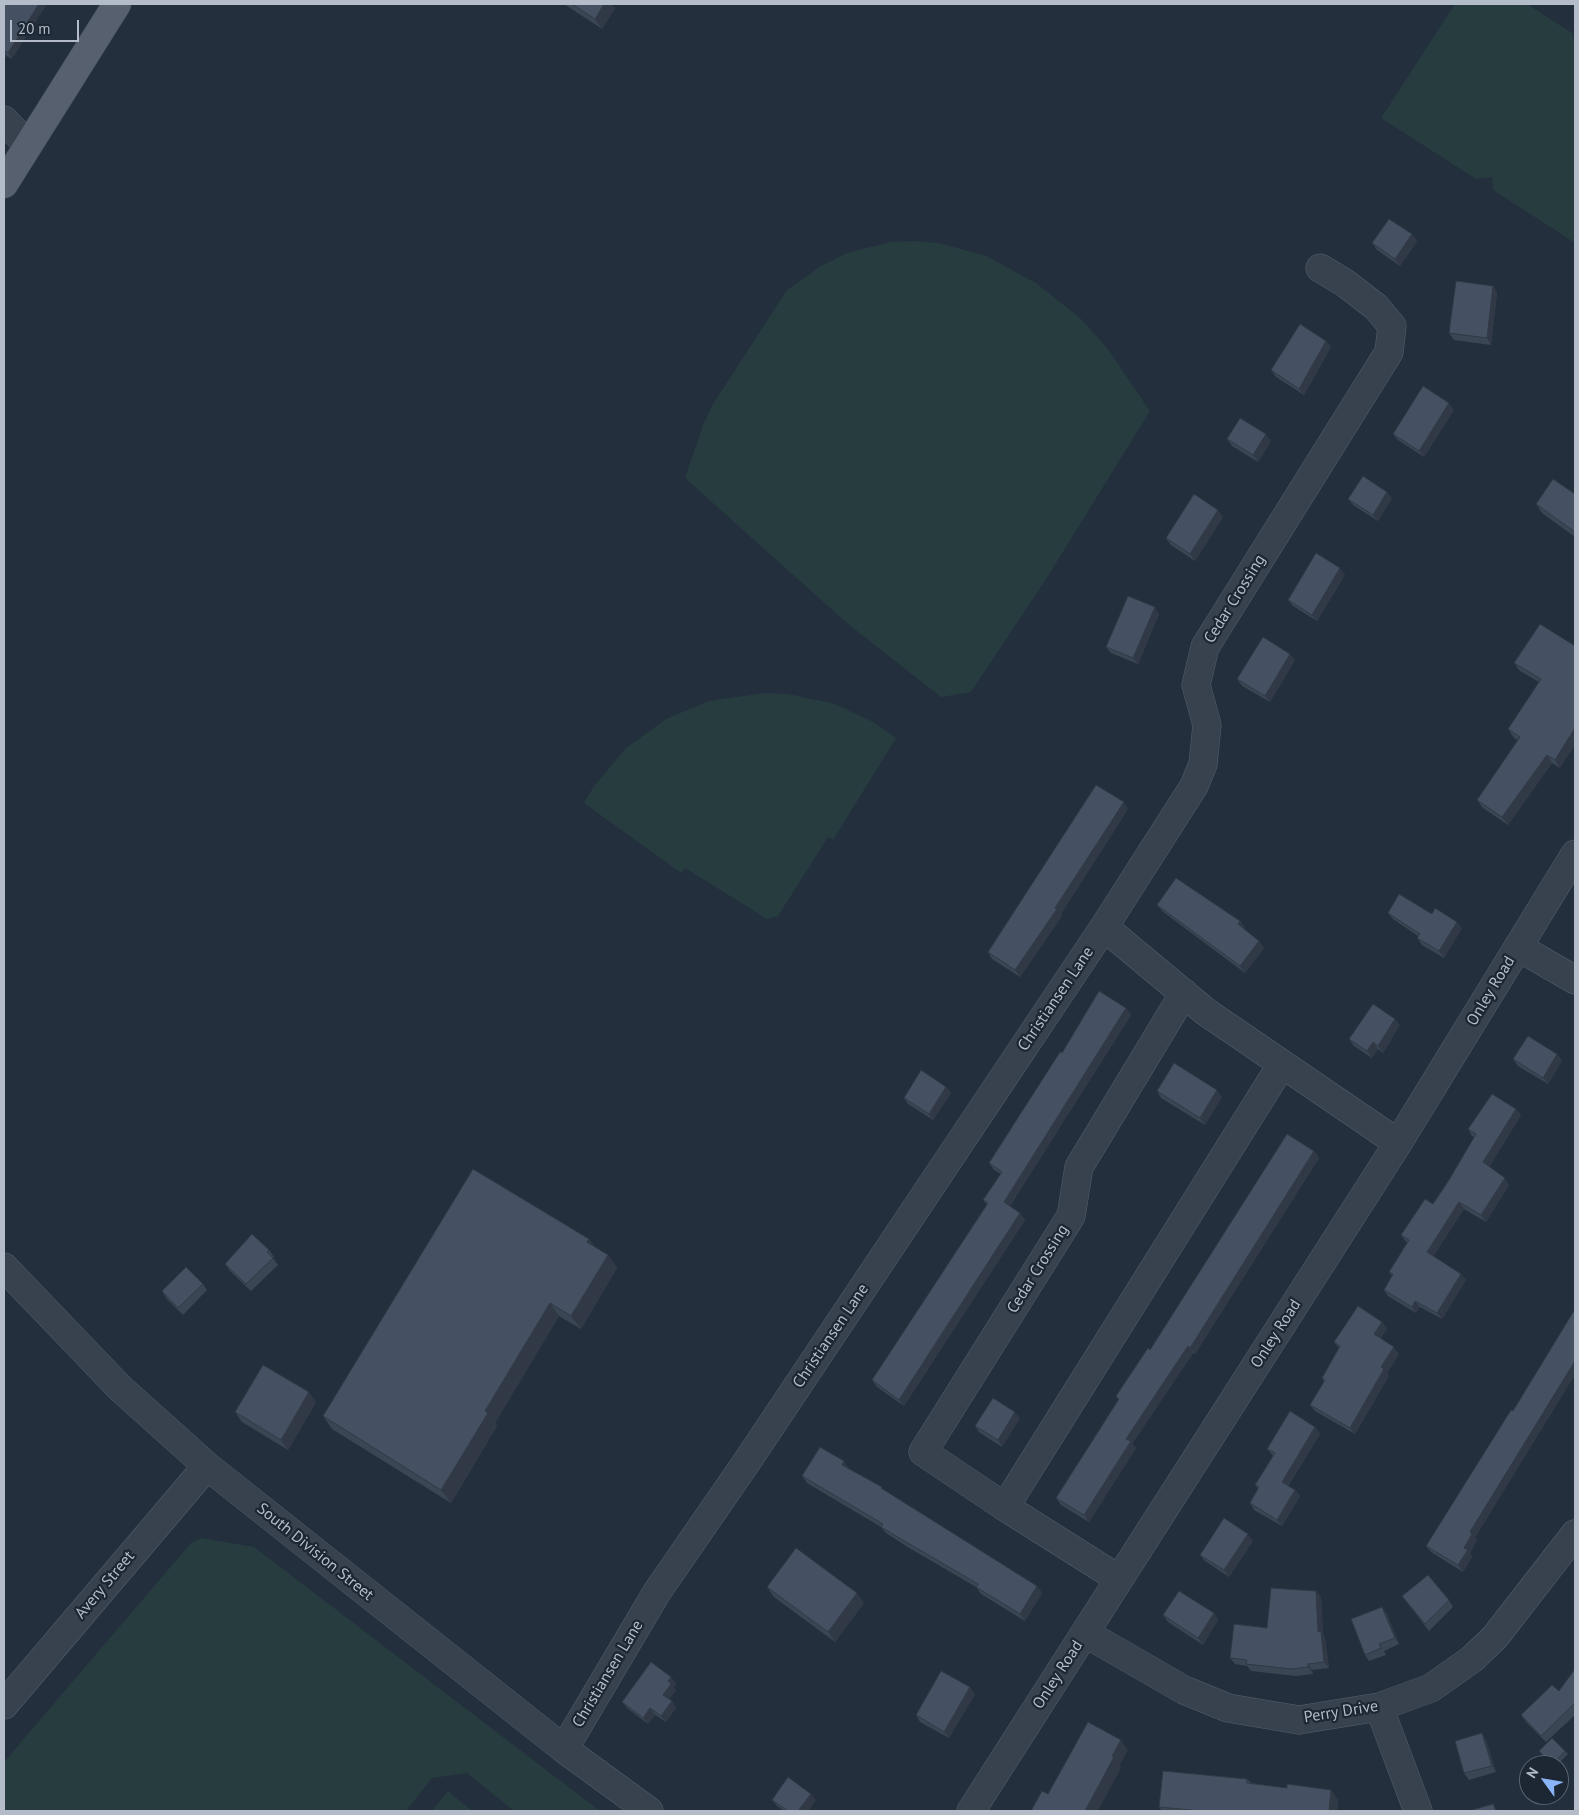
<!DOCTYPE html>
<style>
body{margin:0}
#map{position:relative;width:1579px;height:1815px;overflow:hidden;background:#242f3e;font-family:"PT Sans",sans-serif}
canvas{display:block}
.frame{position:absolute;inset:0;border:5px solid #b4bcc9;pointer-events:none}
.north{position:absolute;left:1519px;top:1755px;width:50px;height:50px;box-sizing:border-box;background:#1d2633;border:1px solid #59626f;border-radius:50%;rotate:302deg;font-size:14px;font-weight:700;line-height:20px;text-align:center;color:#b4bcc9}
.north::after{content:'';display:block;margin:auto;width:18px;height:22px;background:#8ab4f8;clip-path:polygon(50% 0,100% 100%,50% 72%,0 100%)}
.scale{position:absolute;left:10px;top:20px;width:69px;height:22px;box-sizing:border-box;border:2px solid #b4bcc9;border-top:0;padding-left:6px;font-size:15px;line-height:18px;white-space:nowrap;color:#b4bcc9;-webkit-text-stroke:4px #1d2633;paint-order:stroke}
</style>
<div id="map">
<canvas width="1579" height="1815"></canvas>
<div class="frame"></div>
<div class="north">N</div>
<div class="scale">20 m</div>
</div>
<script>
const context = document.querySelector('canvas').getContext('2d');
context.lineJoin = 'round';
function paint(path, color) { context.fillStyle = color; context.fill(path, 'evenodd'); }
const poly = rows => new Path2D(rows.map(r => 'M' + r).join(''));
function strokePath(path, color, width, dash) { context.strokeStyle = color; context.lineWidth = width; context.lineCap = dash ? 'butt' : 'round'; context.setLineDash(dash || []); context.stroke(path); }
function drawText(font, color, halo, rows, align = 'center') {
  context.font = font + ' "PT Sans",sans-serif'; context.lineWidth = 4.5; context.setLineDash([]); context.textBaseline = 'middle'; context.strokeStyle = halo; context.fillStyle = color; for (const [text, x, y, turn = 0] of rows) {
    context.save(); context.translate(x, y); context.rotate((+turn || 0) * Math.PI / 180); context.textAlign = isNaN(turn) ? turn : align; if (halo) context.strokeText(text, 0, 0); context.fillText(text, 0, 0); context.restore();
  }
}
paint(poly([
 [1455,4,1527,4,1572,33,1575,46,1575,243,1493,190,1492,177,1476,179,1381,118],
 [915,241,939,243,986,256,1036,283,1080,318,1107,348,1150,411,1048,576,971,692,941,697,848,624,685,478,703,425,713,404,787,290,821,266,847,253,891,242],
 [765,693,788,694,835,704,873,722,896,738,833,840,828,837,778,916,767,919,685,868,681,873,584,803,594,786,626,748,666,719,709,701],
 [201,1538,254,1547,600,1811,514,1811,467,1773,432,1778,406,1811,4,1811,4,1762,191,1543],
 [448,1791,472,1811,432,1811]
]), '#263c3f');
const minor = poly([
 [4,120,28,145],
 [1320,268,1345,283,1376,307,1392,326,1389,352,1205,647,1196,685,1207,725,1203,764,1194,786,1104,927,1206,1012,1398,1143],
 [1518,947,1575,980],
 [1184,993,1079,1167,1071,1216,923,1452,1005,1507,1282,1064],
 [4,1267,120,1388,207,1466,564,1749,649,1811],
 [1005,1507,1119,1579],
 [1085,1633,1184,1690,1228,1708,1299,1720,1379,1707,1431,1688,1472,1659,1495,1637,1575,1534],
 [4,1705,207,1466],
 [1379,1707,1418,1811],
 [564,1749,657,1592,746,1463,1104,927],
 [971,1811,1398,1143,1575,854]
]);
const major = poly([
 [4,184,117,4]
]);
strokePath(minor, '#565f6c', 29);
strokePath(major, '#414a57', 29);
strokePath(minor, '#38414e', 28);
strokePath(major, '#56606e', 28);
paint(poly([
 [4,4,12,59,7,56,5,58,4,58],
 [564,4,611,4,615,8,602,29],
 [1412,234,1417,241,1400,266,1377,250,1372,243],
 [1493,286,1497,293,1491,345,1454,340,1449,333],
 [1326,341,1331,347,1304,395,1276,377,1271,370],
 [1454,410,1424,457,1398,440,1393,434],
 [1227,439,1271,441,1258,462,1232,446],
 [1575,494,1575,537,1542,513,1536,504],
 [1392,498,1378,521,1353,505,1348,499],
 [1223,517,1195,561,1171,545,1166,538],
 [1345,575,1317,621,1293,606,1288,600],
 [1159,614,1138,664,1111,653,1106,647],
 [1540,624,1560,768,1552,763,1508,825,1483,808,1477,800,1518,740,1514,738,1508,729,1539,682,1520,671,1514,663],
 [1295,660,1270,702,1242,686,1237,679],
 [1128,809,1061,914,1062,916,1020,977,992,959,988,952],
 [1157,905,1240,921,1245,928,1244,929,1259,941,1264,948,1245,973,1162,911],
 [1388,913,1432,914,1462,928,1444,958,1422,945,1417,938,1418,936,1393,919],
 [1126,1008,1131,1015,1010,1206,1020,1213,1025,1220,904,1406,877,1387,872,1380,987,1205,983,1200,1001,1174,994,1170,989,1163,1062,1053],
 [1400,1025,1383,1053,1378,1049,1372,1058,1354,1046,1349,1039],
 [1557,1054,1562,1061,1548,1084,1518,1066,1513,1059],
 [946,1087,951,1093,933,1120,908,1104,904,1098],
 [1157,1091,1222,1097,1205,1125,1161,1098],
 [1516,1109,1521,1115,1489,1167,1509,1185,1486,1222,1464,1209,1433,1256,1461,1274,1466,1280,1442,1319,1420,1307,1416,1313,1388,1296,1384,1290,1392,1276,1389,1272,1407,1243,1401,1235,1433,1204,1449,1180,1474,1137,1472,1136,1468,1129],
 [1314,1151,1319,1158,1195,1354,1193,1353,1132,1444,1136,1448,1089,1522,1061,1505,1056,1498,1118,1400,1116,1396,1150,1350],
 [589,1239,595,1247,608,1255,617,1268,581,1329,559,1316,495,1423,497,1426,451,1503,332,1429,323,1416],
 [269,1250,274,1257,273,1258,278,1265,251,1291,230,1271,225,1264],
 [203,1284,207,1290,183,1315,166,1298,162,1291],
 [1382,1322,1387,1329,1380,1338,1399,1354,1387,1373,1389,1376,1355,1434,1315,1411,1310,1405,1324,1382,1322,1378,1339,1348,1334,1342],
 [316,1402,288,1450,242,1422,235,1412],
 [1020,1418,1002,1447,980,1433,975,1426],
 [1315,1427,1320,1434,1288,1486,1295,1490,1300,1496,1282,1526,1254,1510,1250,1503,1258,1489,1255,1485,1273,1456,1267,1449],
 [848,1468,1037,1586,1042,1593,1025,1621,981,1594,976,1587,906,1546,886,1533,881,1527,807,1483,802,1476],
 [1475,1538,1477,1540,1470,1553,1472,1557,1463,1572,1431,1552,1426,1546],
 [1253,1541,1229,1577,1205,1561,1200,1555],
 [767,1587,864,1603,835,1642,774,1597],
 [1402,1596,1449,1600,1453,1607,1429,1631],
 [1321,1597,1323,1634,1325,1638,1329,1668,1312,1670,1313,1674,1296,1676,1251,1671,1247,1666,1235,1664,1230,1658,1267,1628],
 [1382,1607,1387,1614,1399,1644,1384,1651,1386,1655,1369,1661,1365,1655],
 [1214,1613,1218,1620,1203,1645,1168,1622,1163,1615],
 [1575,1669,1575,1715,1546,1742,1526,1722,1521,1715,1559,1691],
 [676,1683,674,1687,676,1690,669,1699,672,1701,676,1708,666,1722,655,1715,648,1724,627,1708,622,1702],
 [975,1694,949,1738,920,1722,916,1715],
 [1486,1740,1496,1772,1469,1780,1464,1773],
 [1539,1751,1565,1751,1568,1754,1557,1765,1552,1765],
 [1247,1779,1251,1783,1287,1788,1331,1790,1338,1800,1337,1811,1162,1811,1159,1807],
 [772,1800,816,1800,808,1811,784,1811,777,1806]
]), '#3b4654');
paint(poly([
 [39,4,47,4,12,59,8,53],
 [604,4,611,4,615,8,602,29,595,19],
 [4,52,7,56,5,58,4,56],
 [1412,234,1417,241,1400,266,1395,259],
 [1493,286,1497,293,1491,345,1487,338],
 [1326,341,1331,347,1304,395,1299,389],
 [1449,403,1454,410,1424,457,1419,451],
 [1266,434,1271,441,1258,462,1253,455],
 [1387,492,1392,498,1378,521,1373,515],
 [1218,510,1223,517,1195,561,1190,554],
 [1340,568,1345,575,1317,621,1312,615],
 [1155,607,1159,614,1138,664,1133,658],
 [1290,654,1295,660,1270,702,1265,696],
 [1575,728,1575,745,1560,768,1555,760],
 [1547,755,1552,763,1508,825,1502,817],
 [1124,802,1128,809,1061,914,1062,916,1020,977,1015,970],
 [1240,921,1245,928,1243,931,1238,924],
 [1457,922,1462,928,1444,958,1439,951],
 [1259,941,1264,948,1245,973,1240,966],
 [1126,1008,1131,1015,1008,1209,1004,1202],
 [1395,1019,1400,1025,1383,1053,1378,1046],
 [1373,1042,1378,1049,1372,1058,1367,1051],
 [1557,1054,1562,1061,1548,1084,1543,1078],
 [946,1087,951,1093,933,1120,929,1114],
 [1217,1090,1222,1097,1205,1125,1200,1118],
 [1516,1109,1521,1115,1488,1169,1483,1162],
 [1314,1151,1319,1158,1195,1354,1190,1348],
 [1505,1178,1509,1185,1486,1222,1481,1215],
 [1459,1202,1464,1209,1432,1259,1427,1252],
 [1020,1213,1025,1220,904,1406,899,1400],
 [589,1239,599,1252,587,1242],
 [608,1255,617,1268,581,1329,571,1316],
 [1461,1274,1466,1280,1442,1319,1437,1313],
 [1415,1301,1420,1307,1416,1313,1412,1307],
 [550,1303,559,1316,495,1423,497,1426,451,1503,441,1490,485,1411],
 [1382,1322,1387,1329,1379,1341,1374,1334],
 [1188,1346,1193,1353,1132,1444,1136,1448,1089,1522,1084,1515,1126,1439],
 [1394,1347,1399,1354,1387,1373,1389,1376,1355,1434,1350,1428,1381,1367],
 [1575,1361,1575,1375,1475,1538,1477,1540,1470,1553,1472,1557,1463,1572,1458,1565,1470,1532],
 [309,1392,316,1402,288,1450,281,1440],
 [1015,1412,1020,1418,1002,1447,998,1440],
 [1315,1427,1320,1434,1286,1488,1282,1482],
 [844,1461,849,1468,846,1471,842,1465],
 [1295,1490,1300,1496,1282,1526,1277,1520],
 [1248,1534,1253,1541,1229,1577,1224,1570],
 [1037,1586,1042,1593,1025,1621,1020,1614],
 [1316,1591,1321,1597,1323,1634,1325,1638,1329,1668,1324,1662,1318,1632],
 [857,1593,864,1603,835,1642,828,1632],
 [1382,1607,1387,1614,1399,1644,1395,1638],
 [1214,1613,1218,1620,1203,1645,1198,1638],
 [1308,1664,1312,1670,1313,1674,1308,1667],
 [671,1677,676,1683,674,1687,676,1690,668,1701,663,1695,668,1681],
 [970,1687,975,1694,949,1738,944,1732],
 [672,1701,676,1708,666,1722,661,1716],
 [650,1708,655,1715,648,1724,643,1718],
 [1482,1733,1486,1740,1496,1772,1492,1766],
 [1121,1740,1128,1750,1120,1765,1121,1768,1098,1811,1085,1811,1112,1756],
 [1331,1790,1338,1800,1337,1811,1329,1811],
 [811,1794,816,1800,808,1811,798,1811],
 [1493,1804,1498,1811,1496,1811]
]), '#303945');
const building = poly([
 [4,4,39,4,8,53,4,50,4,4],
 [572,4,604,4,595,19,572,4],
 [1389,219,1412,234,1395,259,1372,243,1389,219],
 [1456,281,1493,286,1487,338,1449,333,1456,281],
 [1300,324,1326,341,1299,389,1271,370,1300,324],
 [1423,386,1449,403,1419,451,1393,434,1423,386],
 [1240,418,1266,434,1253,455,1227,439,1240,418],
 [1363,476,1387,492,1373,515,1348,499,1363,476],
 [1553,479,1575,494,1575,532,1536,504,1553,479],
 [1194,494,1218,510,1190,554,1166,538,1194,494],
 [1316,553,1340,568,1312,615,1288,600,1316,553],
 [1128,596,1155,607,1133,658,1106,647,1128,596],
 [1540,624,1575,646,1575,728,1555,760,1547,755,1502,817,1477,800,1520,737,1508,729,1541,679,1514,663,1540,624],
 [1263,637,1290,654,1265,696,1237,679,1263,637],
 [1096,785,1124,802,1055,908,1057,909,1015,970,988,952,1096,785],
 [1176,878,1240,921,1238,924,1259,941,1240,966,1157,905,1176,878],
 [1399,894,1432,914,1435,908,1457,922,1439,951,1417,938,1420,934,1388,913,1399,894],
 [1099,991,1126,1008,1004,1202,1020,1213,899,1400,872,1380,988,1203,983,1200,1002,1172,989,1163,1060,1052,1062,1053,1099,991],
 [1373,1004,1395,1019,1378,1046,1373,1042,1367,1051,1349,1039,1373,1004],
 [1528,1036,1557,1054,1543,1078,1513,1059,1528,1036],
 [1174,1063,1217,1090,1200,1118,1157,1091,1174,1063],
 [921,1070,946,1087,929,1114,904,1098,921,1070],
 [1492,1094,1516,1109,1483,1162,1505,1178,1481,1215,1459,1202,1427,1252,1461,1274,1437,1313,1415,1301,1412,1307,1384,1290,1393,1274,1389,1272,1409,1240,1401,1235,1425,1199,1433,1204,1449,1180,1476,1134,1468,1129,1492,1094],
 [1287,1134,1314,1151,1190,1348,1188,1346,1126,1439,1131,1441,1084,1515,1056,1498,1119,1399,1116,1396,1148,1348,1150,1350,1287,1134],
 [473,1169,589,1239,587,1242,608,1255,571,1316,550,1303,485,1411,488,1413,441,1490,323,1416,473,1169],
 [252,1234,269,1250,267,1252,273,1258,246,1284,225,1264,252,1234],
 [186,1267,203,1284,178,1308,162,1291,186,1267],
 [1358,1306,1382,1322,1374,1334,1394,1347,1381,1367,1384,1369,1350,1428,1310,1405,1325,1380,1322,1378,1340,1346,1334,1342,1358,1306],
 [1575,1309,1575,1361,1470,1532,1472,1534,1464,1548,1468,1550,1458,1565,1426,1546,1511,1410,1513,1411,1575,1309],
 [263,1365,309,1392,281,1440,235,1412,263,1365],
 [993,1398,1015,1412,998,1440,975,1426,993,1398],
 [1290,1411,1315,1427,1282,1482,1295,1490,1277,1520,1250,1503,1259,1487,1255,1485,1275,1453,1267,1449,1290,1411],
 [820,1447,844,1461,842,1465,882,1487,881,1488,1037,1586,1020,1614,976,1587,978,1584,901,1539,881,1527,883,1524,802,1476,820,1447],
 [1224,1518,1248,1534,1224,1570,1200,1555,1224,1518],
 [796,1548,857,1593,828,1632,767,1587,796,1548],
 [1428,1575,1449,1600,1425,1624,1402,1596,1428,1575],
 [1271,1588,1316,1591,1318,1632,1321,1631,1324,1662,1308,1664,1308,1667,1292,1669,1246,1664,1247,1660,1230,1658,1234,1624,1267,1628,1271,1588],
 [1179,1591,1214,1613,1198,1638,1163,1615,1179,1591],
 [1382,1607,1395,1638,1379,1644,1381,1648,1365,1655,1351,1619,1382,1607],
 [651,1662,671,1677,668,1681,671,1684,663,1695,672,1701,661,1716,650,1708,643,1718,622,1702,651,1662],
 [1575,1669,1575,1703,1541,1736,1521,1715,1552,1685,1559,1691,1575,1669],
 [941,1671,970,1687,944,1732,916,1715,941,1671],
 [1088,1722,1121,1740,1112,1756,1114,1757,1085,1811,1031,1811,1042,1791,1048,1794,1088,1722],
 [1482,1733,1492,1766,1464,1773,1455,1741,1482,1733],
 [1552,1738,1565,1751,1552,1764,1539,1751,1552,1738],
 [1163,1771,1247,1779,1247,1783,1287,1788,1287,1784,1331,1790,1329,1811,1201,1811,1159,1807,1163,1771],
 [788,1777,811,1794,798,1811,788,1811,772,1800,788,1777],
 [1493,1804,1496,1811,1469,1811,1493,1804]
]);
paint(building, '#455162');
strokePath(building, '#303945', 1);
drawText('16px', '#b4bcc9', '#1d2633', [
 ["Cedar Crossing",1235,599,-58],
 ["Onley Road",1491,991,-59],
 ["Christiansen Lane",1056,999,-56],
 ["Cedar Crossing",1038,1269,-58],
 ["Onley Road",1276,1334,-57],
 ["Christiansen Lane",831,1336,-56],
 ["South Division Street",315,1552,39],
 ["Avery Street",105,1585,-50],
 ["Christiansen Lane",608,1674,-59],
 ["Onley Road",1058,1675,-57],
 ["Perry Drive",1341,1712,-9]
]);
</script>
